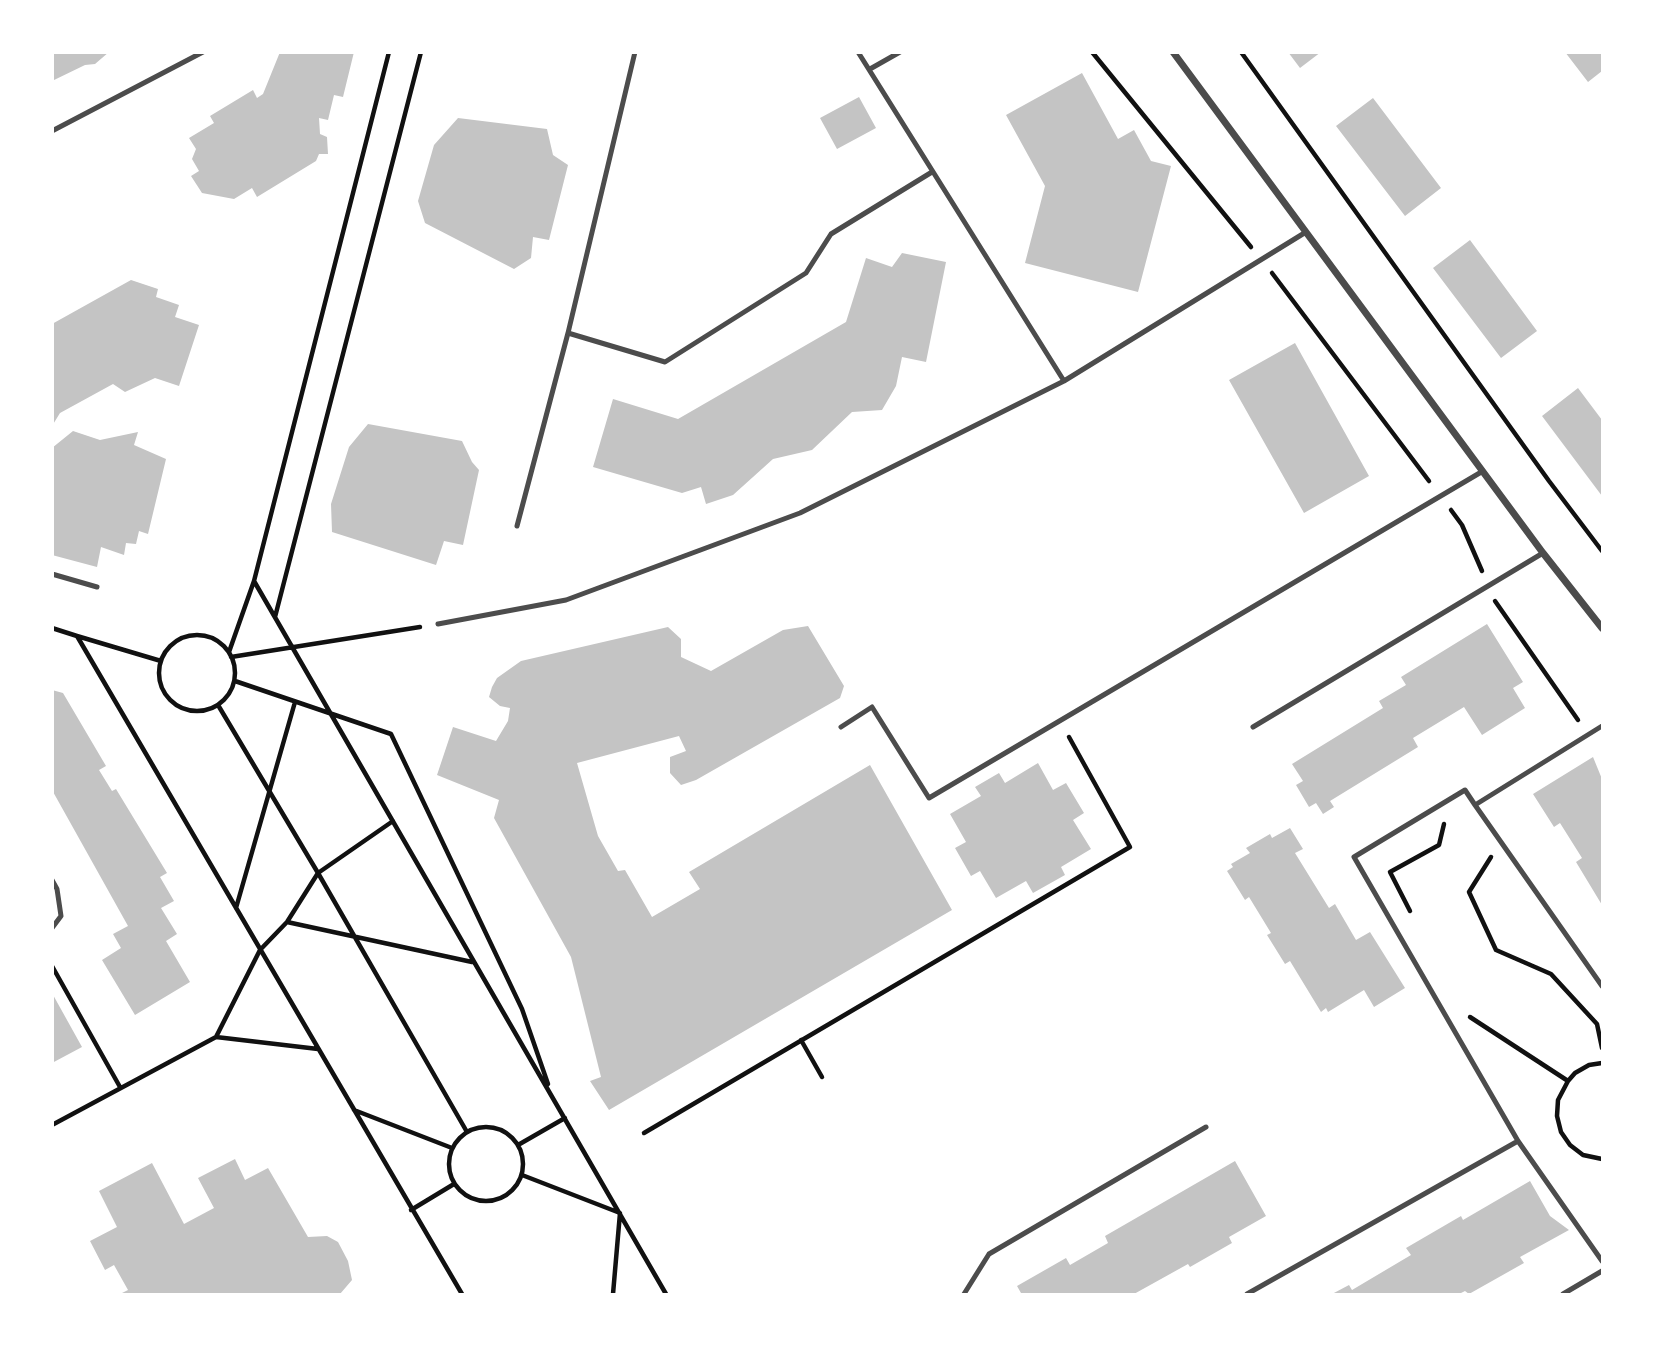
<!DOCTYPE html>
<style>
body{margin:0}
#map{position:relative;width:1655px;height:1347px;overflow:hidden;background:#fff;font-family:"Fira Sans Condensed",sans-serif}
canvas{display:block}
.frame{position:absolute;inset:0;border:54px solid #fff;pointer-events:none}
</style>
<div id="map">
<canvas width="1655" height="1347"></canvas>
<div class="frame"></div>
</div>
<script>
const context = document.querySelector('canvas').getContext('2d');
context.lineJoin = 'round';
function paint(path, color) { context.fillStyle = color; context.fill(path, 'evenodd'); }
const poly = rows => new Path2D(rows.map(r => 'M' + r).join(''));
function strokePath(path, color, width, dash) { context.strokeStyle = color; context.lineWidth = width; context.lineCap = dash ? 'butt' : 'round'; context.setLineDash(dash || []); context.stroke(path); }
paint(poly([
 [52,52,109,52,95,64,85,65,52,81],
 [280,52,354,52,343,97,334,95,328,120,319,118,320,134,327,137,328,154,319,154,316,161,257,197,252,188,234,199,202,193,191,176,199,171,192,159,196,149,189,138,214,123,210,116,253,90,257,98,263,94],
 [1288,52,1321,52,1300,68],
 [1565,52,1602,52,1602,71,1588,82],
 [1082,73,1118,139,1134,130,1151,161,1171,166,1138,292,1025,263,1045,186,1006,115],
 [859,97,876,128,837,149,820,118],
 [1373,98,1441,188,1405,216,1336,126],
 [458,118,547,129,553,155,568,165,549,240,533,237,531,258,514,269,425,223,418,201,434,145],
 [1470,240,1537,331,1501,358,1433,268],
 [902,253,946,262,926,362,902,357,896,386,882,410,852,412,812,450,773,459,733,495,706,504,701,487,682,493,593,467,613,399,678,419,846,322,866,258,892,267],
 [131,280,158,289,156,297,179,305,175,317,199,325,179,386,155,378,125,392,113,384,60,413,52,426,52,324],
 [1295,343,1369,476,1304,513,1229,380],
 [1578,388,1602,420,1602,496,1542,416],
 [368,424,462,441,472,462,479,470,463,545,444,541,436,565,332,532,331,504,349,447],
 [73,431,100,440,138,432,134,445,166,459,148,534,139,531,136,544,126,543,124,555,101,547,97,567,52,555,52,448],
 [1487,624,1523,682,1513,688,1525,708,1482,735,1464,707,1413,738,1418,747,1330,801,1334,807,1323,814,1316,803,1309,807,1296,785,1303,781,1292,764,1383,708,1379,701,1406,685,1401,677],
 [808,626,844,686,840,698,696,780,681,785,670,773,670,757,686,751,679,736,577,763,598,836,618,871,625,870,652,917,700,889,689,872,870,765,952,910,609,1110,590,1081,601,1077,571,957,494,818,499,800,437,775,453,727,496,741,508,721,510,708,500,706,489,697,492,687,497,678,521,661,668,627,681,639,681,657,711,671,783,630],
 [52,690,63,693,106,766,99,770,112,791,116,789,167,873,160,877,174,901,161,908,177,934,166,941,190,982,135,1015,102,960,121,948,113,934,128,926,52,790],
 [1593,757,1602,779,1602,905,1576,862,1582,858,1560,823,1554,827,1533,794],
 [1038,763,1053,790,1066,783,1084,813,1073,820,1091,849,1061,867,1065,875,1033,893,1026,881,996,898,980,871,971,876,955,848,966,842,950,814,981,796,975,787,999,773,1005,783],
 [1290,828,1303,849,1295,853,1329,908,1335,904,1356,940,1370,932,1405,988,1374,1007,1364,990,1328,1012,1326,1008,1321,1012,1290,961,1285,964,1267,935,1271,933,1249,897,1245,900,1227,871,1233,867,1231,864,1250,853,1246,848,1270,834,1272,838],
 [52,993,82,1047,52,1063],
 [235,1159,245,1180,268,1168,308,1237,327,1236,338,1242,348,1261,352,1280,340,1294,120,1294,128,1290,114,1265,105,1270,90,1241,117,1227,99,1191,152,1163,184,1224,214,1208,198,1178],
 [1235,1161,1266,1216,1229,1237,1232,1243,1190,1267,1188,1264,1134,1294,1017,1294,1021,1293,1017,1286,1066,1258,1070,1265,1108,1243,1105,1236],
 [1530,1181,1550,1216,1569,1230,1520,1257,1524,1263,1469,1294,1465,1291,1459,1294,1332,1294,1349,1285,1352,1290,1411,1255,1406,1248,1461,1216,1463,1220]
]), '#c4c4c4');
strokePath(poly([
 [1092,52,1251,247],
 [1241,52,1549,481,1602,551],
 [1272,273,1429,481],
 [1451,510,1462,525,1482,571],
 [254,581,389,52],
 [1495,601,1578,720],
 [275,617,421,52],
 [52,628,77,636],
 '159 673a38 38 0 1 1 76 0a38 38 0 1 1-76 0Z',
 [229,652,254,581,666,1294],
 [231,657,420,627],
 [161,661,77,636,462,1294],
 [235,681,391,734,522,1009,548,1084],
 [218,705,318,873,467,1132],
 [1491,857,1469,892,1496,950,1551,974,1597,1024,1602,1048],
 [236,908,295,702],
 [1410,911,1390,872,1439,845,1444,824],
 [287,922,472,962],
 [52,966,120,1087],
 [1470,1017,1568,1081],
 [216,1037,318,1049],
 [801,1040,822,1077],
 [1602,1063,1589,1065,1575,1073,1568,1081,1558,1100,1557,1116,1561,1132,1570,1145,1583,1155,1602,1159],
 [354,1110,452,1148],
 [52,1125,216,1037,260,950,287,922,318,873,393,821],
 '449 1164a37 37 0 1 1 74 0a37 37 0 1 1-74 0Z',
 [644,1133,1130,847,1069,737],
 [518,1145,565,1118],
 [522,1175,620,1213,613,1294],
 [411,1210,454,1184]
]), '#111', 4.5);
strokePath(poly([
 [858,52,1064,381],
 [870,69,900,52],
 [52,131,203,52],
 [568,333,635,52],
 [517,526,568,333,665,362,806,273,831,234,932,172],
 [52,574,97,587],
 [438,624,566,600,800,513,1064,381,1306,232],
 [1602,726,1475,805,1465,790,1354,857,1518,1141,1602,1261],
 [841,727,872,707,929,798,1483,471],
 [1253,727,1543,553],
 [1475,805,1602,986],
 [52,880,57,889,61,916,52,928],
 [964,1294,989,1254,1206,1127],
 [1247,1294,1518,1141],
 [1563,1294,1602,1271]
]), '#4c4c4c', 5);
strokePath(poly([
 [1173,52,1543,553,1602,628]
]), '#4c4c4c', 7);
</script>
